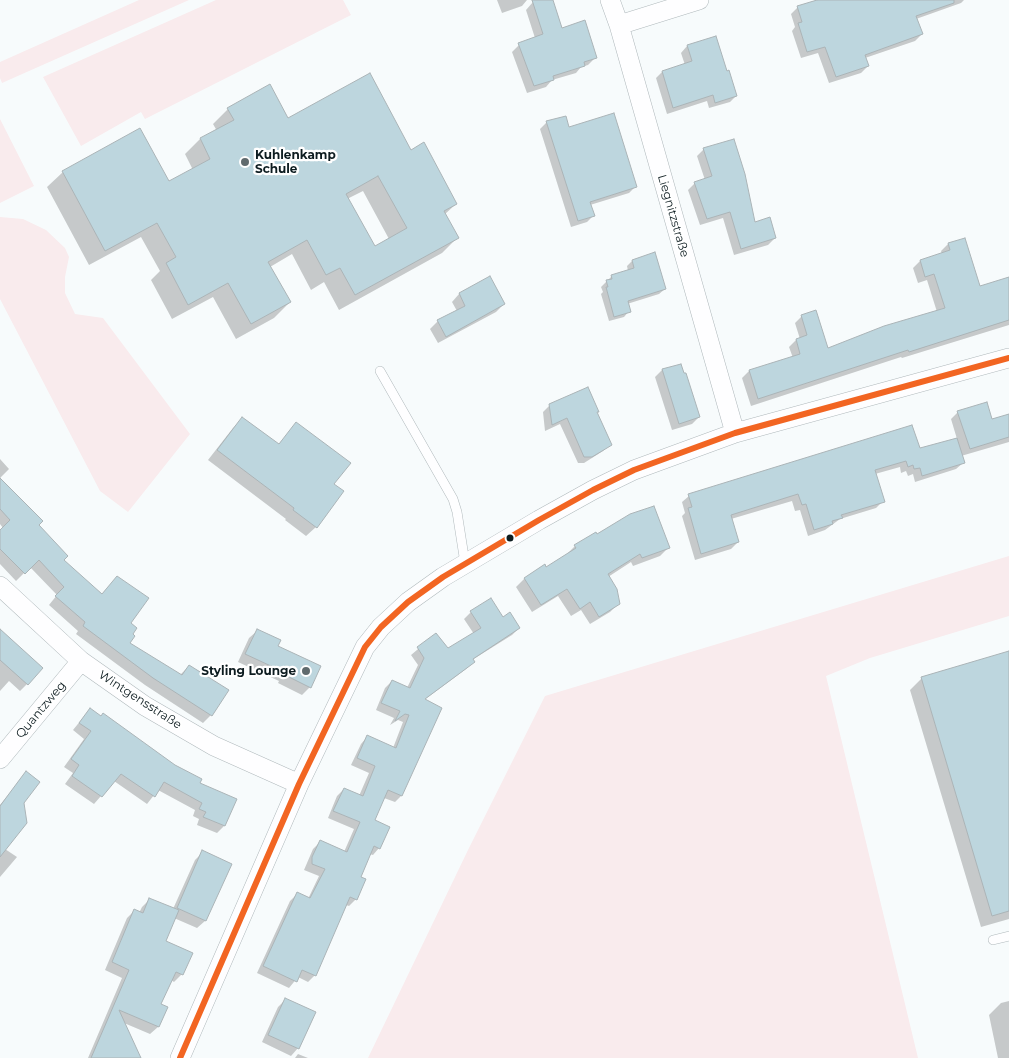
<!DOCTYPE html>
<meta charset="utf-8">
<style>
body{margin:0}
canvas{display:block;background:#f7fbfc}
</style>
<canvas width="1009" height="1058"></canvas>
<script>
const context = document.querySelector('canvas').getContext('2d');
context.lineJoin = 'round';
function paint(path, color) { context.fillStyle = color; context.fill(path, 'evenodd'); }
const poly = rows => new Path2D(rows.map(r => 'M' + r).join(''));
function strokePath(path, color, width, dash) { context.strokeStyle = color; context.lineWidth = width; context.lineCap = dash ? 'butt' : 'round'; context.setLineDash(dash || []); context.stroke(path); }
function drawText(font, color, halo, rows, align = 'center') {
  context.font = font + ' Montserrat,sans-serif'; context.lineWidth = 4.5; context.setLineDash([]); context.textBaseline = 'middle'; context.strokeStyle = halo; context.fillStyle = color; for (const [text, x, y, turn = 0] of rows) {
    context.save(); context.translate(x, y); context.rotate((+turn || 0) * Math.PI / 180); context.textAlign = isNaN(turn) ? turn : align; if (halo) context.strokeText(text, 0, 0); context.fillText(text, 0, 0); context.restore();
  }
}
paint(poly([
 [139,0,189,0,2,83,0,78,0,62],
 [216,0,343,0,351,15,145,119,141,112,81,146,43,77],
 [0,119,34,186,0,203],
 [0,217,23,219,46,230,65,248,69,257,65,277,65,293,75,314,103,318,190,434,128,512,100,491,0,299],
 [1009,556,1009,616,870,658,826,676,918,1058,368,1058,468,850,545,696]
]), '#f9ebed');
paint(poly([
 [497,0,527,0,522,6,502,13],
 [541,0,551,0,561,29,596,57,588,65,581,67,576,73,552,80,546,87,527,93,512,52,519,45,535,38,526,10,533,2],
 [822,0,964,0,961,3,916,19,922,34,915,41,865,58,868,66,861,73,829,83,818,53,801,58,792,31,795,27,791,14,798,7],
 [687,46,736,96,730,102,709,108,707,101,667,114,656,78,662,72,685,65,681,53],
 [228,109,287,119,410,151,456,204,444,215,457,238,442,253,339,310,324,282,311,290,292,254,270,267,290,302,274,318,236,339,213,297,172,319,151,280,160,271,141,237,89,265,47,187,63,172,168,183,193,170,185,154,200,139,217,131,213,124],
 [363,191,389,239,374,248,347,199],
 [546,123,568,129,636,186,629,193,590,205,594,215,587,222,571,227,540,129],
 [704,149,754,223,775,238,768,245,734,255,723,218,700,225,688,190,695,183,705,180,697,156],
 [948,244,979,288,1009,278,1009,325,902,358,901,357,751,406,742,378,749,371,793,358,789,347,796,340,800,339,795,323,802,316,828,349,937,312,927,280,918,283,913,268,920,261,942,254,941,251],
 [632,261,665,289,659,294,627,304,629,311,624,317,609,321,601,294,603,292,601,287,612,276,628,271,627,266],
 [490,278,504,304,496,312,438,343,430,329,438,321,457,311,452,302,459,294],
 [680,365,699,417,692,424,672,430,655,377,662,370],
 [550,405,596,413,610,444,603,451,584,463,578,463,560,424,545,431,543,412],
 [958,412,992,421,1009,416,1009,442,961,456,963,463,956,469,915,482,913,474,908,476,906,471,901,473,900,467,875,474,883,501,876,508,840,519,825,530,808,536,800,510,795,511,792,501,731,519,738,542,731,549,695,560,682,516,685,513,682,502,689,496,919,450,957,439,951,419],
 [243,418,278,445,297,424,333,484,316,527,306,536,285,520,286,519,208,460,233,428],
 [0,459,9,469,0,478],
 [0,480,38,525,62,561,101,595,117,577,129,623,128,644,180,675,189,666,211,715,203,723,145,685,76,634,78,631,49,605,57,595,30,567,16,581,0,564,0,531,3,528,0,524],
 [597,536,669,547,660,556,633,566,631,562,608,577,619,603,610,612,590,624,581,610,571,616,558,596,532,612,516,587,525,578,546,569,567,554,575,546],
 [471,612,503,618,519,628,512,635,472,660,473,662,466,669,424,700,401,796,395,802,384,798,373,821,379,848,373,855,369,854,359,877,356,899,349,906,346,905,315,975,308,982,298,977,289,988,257,973,290,901,297,894,308,899,319,876,304,870,313,849,320,842,344,852,354,829,328,818,337,796,344,789,359,796,369,773,351,765,361,744,367,737,393,748,403,722,398,720,390,725,394,718,376,710,385,688,392,681,407,688,418,665,411,655,436,634,448,650,474,634,464,619],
 [0,631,27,684,20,691,9,681,0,691],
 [257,631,276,646,310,687,302,695,278,683,279,681,238,662,249,638],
 [1009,652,1009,919,981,927,910,690,922,678],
 [90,709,198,784,235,800,224,826,217,833,197,825,199,819,193,816,195,810,158,790,147,804,114,781,94,804,65,784,73,773,64,767,84,739,73,730],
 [26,773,23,803,5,849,17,857,0,877,0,805],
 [203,852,230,864,205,921,197,928,174,918,164,942,182,974,174,982,171,980,159,1004,166,1007,158,1027,150,1034,124,1023,139,1057,141,1058,88,1058,122,978,105,970,127,918,134,911,139,913,142,907,149,900,173,909,195,860],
 [285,1000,298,1048,291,1056,262,1042,278,1007],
 [1009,1001,1009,1058,998,1058,989,1015,1001,1003],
 [298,1054,308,1058,295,1058]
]), '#0003');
const building = poly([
 [532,0,553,0,562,28,585,20,597,58,584,62,585,66,553,76,554,80,534,86,518,43,543,34,532,0],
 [817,0,954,0,954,3,916,16,923,34,865,55,869,66,836,77,825,47,807,52,798,23,802,22,797,6,817,0],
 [716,36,727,71,729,70,737,96,715,103,713,95,673,108,662,71,692,61,687,45,716,36],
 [370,73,411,150,424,142,457,204,444,211,459,238,355,295,340,268,326,275,307,240,268,262,291,302,251,324,228,283,188,305,166,263,176,257,157,223,105,251,62,171,140,128,169,181,210,159,200,138,234,120,227,108,270,84,288,118,370,73],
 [378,176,407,228,375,246,346,194,378,176],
 [614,113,637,187,590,202,595,216,578,221,546,121,566,116,569,127,614,113],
 [734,139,745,174,755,222,770,217,776,238,741,249,730,212,707,219,694,182,712,176,703,148,734,139],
 [965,238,980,286,1009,277,1009,320,909,352,908,350,758,399,749,370,800,354,796,339,807,335,801,315,816,310,828,348,884,326,945,308,934,274,925,277,920,260,950,250,948,243,965,238],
 [655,252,666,289,628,301,631,312,614,317,606,287,608,287,606,280,612,279,611,275,634,268,632,260,655,252],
 [490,276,505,304,446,337,437,320,465,306,459,293,490,276],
 [681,364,684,373,686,373,700,417,679,424,662,369,681,364],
 [588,387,599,412,597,412,612,445,592,457,584,457,567,418,552,425,549,404,588,387],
 [987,402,992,419,1009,414,1009,437,970,449,957,411,987,402],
 [242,417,279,444,296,422,351,463,334,484,344,491,317,528,293,510,294,508,217,450,242,417],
 [912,425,920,448,957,438,965,463,922,476,920,468,914,469,913,465,908,467,906,461,875,470,885,502,841,515,843,518,832,521,833,524,814,530,806,504,802,505,798,494,731,515,739,542,701,554,688,508,692,507,688,494,912,425],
 [0,478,43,521,39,525,68,556,64,560,102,594,117,576,149,598,131,623,137,628,133,634,135,636,130,643,182,675,189,665,229,690,212,716,153,678,83,626,85,622,55,596,64,587,39,560,25,574,0,549,0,530,10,520,0,509,0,478],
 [654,506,670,548,642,558,640,554,608,574,617,589,620,604,599,617,590,602,580,609,567,589,541,605,524,578,545,564,546,567,576,548,574,545,596,532,597,534,630,514,654,506],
 [491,598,503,617,510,612,520,628,473,659,475,662,425,699,442,708,402,796,388,790,375,820,390,827,380,849,374,846,361,877,366,879,357,900,350,897,316,976,302,970,297,982,263,966,297,892,310,898,325,869,312,864,312,857,320,840,347,852,360,822,333,811,344,788,363,796,375,766,357,758,367,735,396,748,409,715,405,714,395,721,400,711,381,703,392,680,410,688,424,658,417,647,436,633,448,648,481,628,470,611,491,598],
 [0,629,43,668,28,685,0,660,0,629],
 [257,629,281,640,278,646,321,666,311,688,285,675,286,673,245,654,257,629],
 [1009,651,1009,911,992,916,921,677,1009,651],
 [90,708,101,716,103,713,175,765,202,779,200,783,237,799,225,826,203,817,206,812,199,809,202,803,164,782,155,797,121,774,102,797,72,776,79,765,71,759,91,731,79,723,90,708],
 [26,771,40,782,24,803,27,823,0,857,0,806,26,771],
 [202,850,232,864,206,921,177,908,202,850],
 [149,898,179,910,166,941,193,953,183,975,176,972,161,1004,168,1007,159,1027,119,1010,141,1058,91,1058,129,970,112,962,134,909,143,913,149,898],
 [285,998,316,1012,299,1049,268,1035,285,998]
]);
paint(building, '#bdd6de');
strokePath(building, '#abb4b7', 1);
const service = poly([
 [380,371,453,499,457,512,465,563],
 [993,940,1009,936]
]);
const minor = poly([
 [610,0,619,25,735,433],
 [619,25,699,0],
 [0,586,81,661,145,706,214,746,299,784],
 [0,759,81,661],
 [180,1058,299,784,365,647,381,627,408,602,443,577,539,520,593,490,634,470,735,433,1009,358]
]);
strokePath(service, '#b0b9bc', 10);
strokePath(minor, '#b0b9bc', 20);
strokePath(service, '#fefeff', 9);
strokePath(minor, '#fefeff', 19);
strokePath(poly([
 [180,1058,299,784,365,647,381,627,408,602,443,577,539,520,593,490,634,470,735,433,1009,358]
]), '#f26522', 6);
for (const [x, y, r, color] of [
 [245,162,5,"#5f6a6d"],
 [510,538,4.5,"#0d1c20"],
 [306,671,5,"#5f6a6d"]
]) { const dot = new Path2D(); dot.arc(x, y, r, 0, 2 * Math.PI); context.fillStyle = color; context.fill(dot); strokePath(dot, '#fff', 2); }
drawText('bold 12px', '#0d1c20', '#fff', [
 ["Kuhlenkamp",255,155],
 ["Schule",255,169],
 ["Styling Lounge",296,671,"right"]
], 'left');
drawText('12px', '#0d1c20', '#fff', [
 ["Liegnitzstraße",673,216,74],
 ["Wintgensstraße",140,700,33],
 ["Quantzweg",41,710,-50]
]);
</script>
